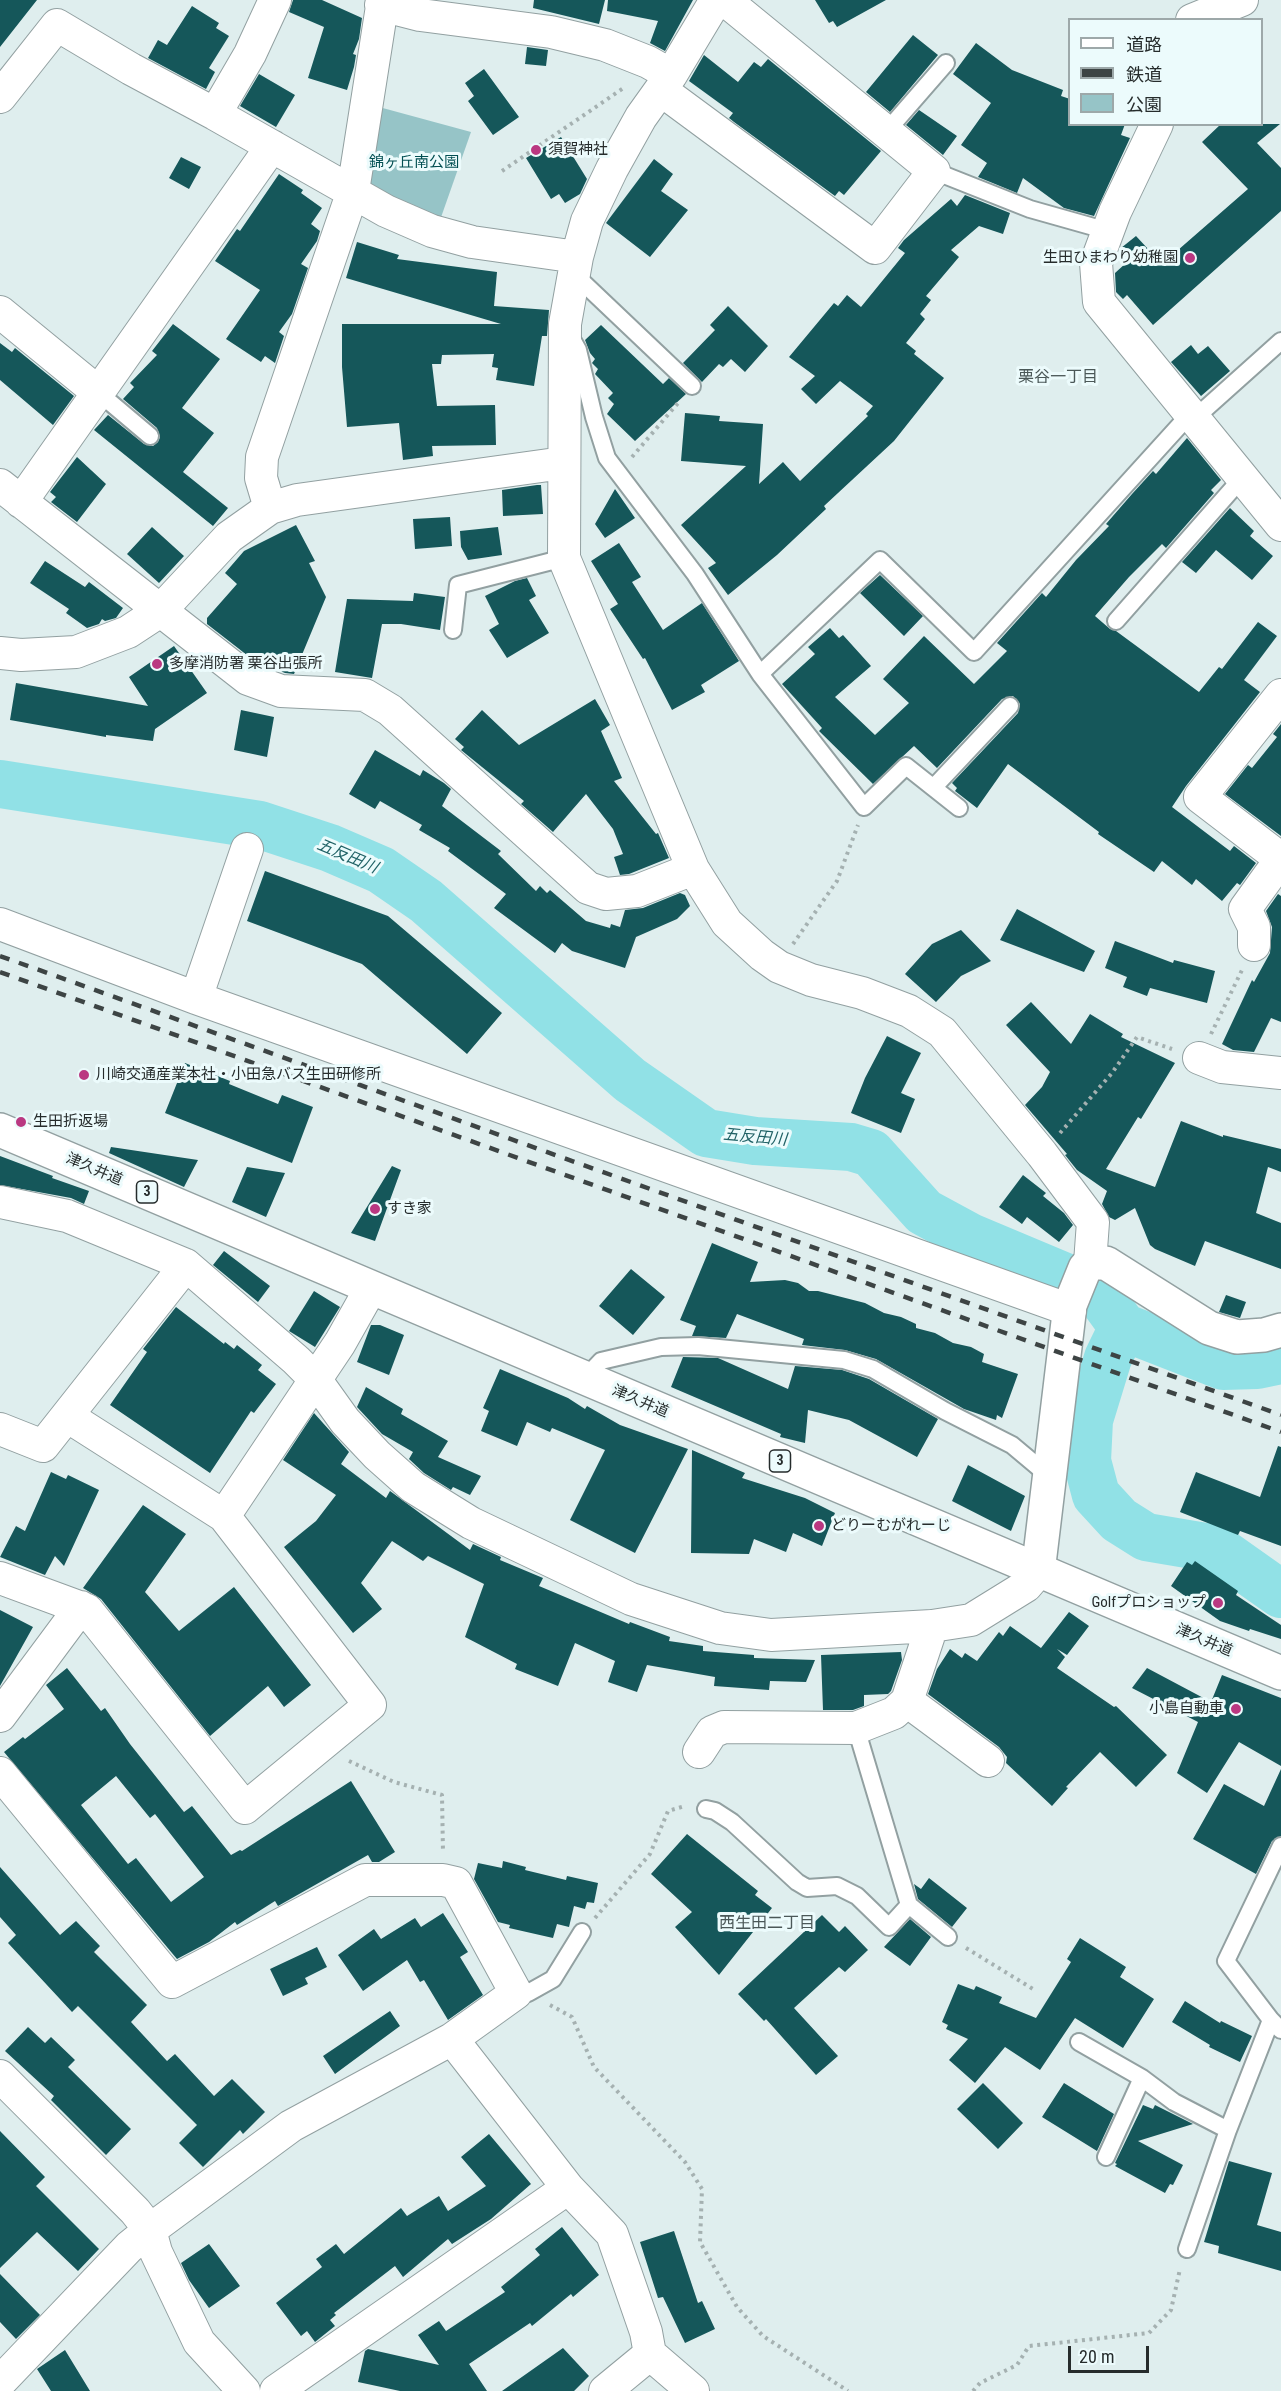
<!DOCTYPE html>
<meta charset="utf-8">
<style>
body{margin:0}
#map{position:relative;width:1281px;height:2391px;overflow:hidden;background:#dfeeee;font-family:"Roboto Condensed","Noto Sans JP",sans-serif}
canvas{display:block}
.legend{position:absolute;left:1068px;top:18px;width:195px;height:108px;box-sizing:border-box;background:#ecfbfc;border:2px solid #9da8a9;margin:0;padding:8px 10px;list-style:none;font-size:18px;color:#262c2c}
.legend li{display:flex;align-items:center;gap:12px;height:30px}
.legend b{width:30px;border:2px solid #9da8a9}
.scale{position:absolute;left:1068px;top:2346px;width:81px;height:27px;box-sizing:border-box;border:3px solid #262c2c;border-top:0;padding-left:8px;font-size:18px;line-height:21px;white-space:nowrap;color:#262c2c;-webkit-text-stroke:4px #ecfbfc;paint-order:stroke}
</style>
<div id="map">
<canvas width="1281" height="2391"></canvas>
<ul class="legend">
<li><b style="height:8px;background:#fff"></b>道路</li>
<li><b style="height:8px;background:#3d4444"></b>鉄道</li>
<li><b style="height:16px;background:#96c4c7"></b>公園</li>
</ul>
<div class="scale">20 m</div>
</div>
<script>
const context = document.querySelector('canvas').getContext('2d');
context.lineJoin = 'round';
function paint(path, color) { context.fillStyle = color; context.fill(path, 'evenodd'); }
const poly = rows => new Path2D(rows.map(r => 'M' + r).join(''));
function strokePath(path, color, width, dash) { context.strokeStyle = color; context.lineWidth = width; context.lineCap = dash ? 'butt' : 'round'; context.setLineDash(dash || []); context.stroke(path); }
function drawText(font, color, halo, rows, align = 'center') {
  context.font = font + ' "Roboto Condensed","Noto Sans JP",sans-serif'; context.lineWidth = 6; context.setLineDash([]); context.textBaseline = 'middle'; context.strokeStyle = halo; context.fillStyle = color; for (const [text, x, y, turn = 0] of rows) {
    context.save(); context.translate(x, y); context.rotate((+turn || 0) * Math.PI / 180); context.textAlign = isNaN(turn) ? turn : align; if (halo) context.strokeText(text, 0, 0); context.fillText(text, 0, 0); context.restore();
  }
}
paint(poly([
 [379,107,471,132,439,223,374,193,368,178]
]), '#96c4c7');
strokePath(poly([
 [0,784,260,825,330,848,381,870,426,901,630,1080,706,1133,755,1141,851,1147,871,1153,924,1212,972,1238,1096,1290,1123,1327,1108,1358,1089,1420,1087,1461,1096,1495,1119,1520,1146,1537,1217,1549,1281,1594],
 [1123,1327,1223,1366,1257,1365,1281,1360]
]), '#91e1e6', 48);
paint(poly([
 [0,0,37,0,0,47],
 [293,0,322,0,362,18,359,39,353,54,356,55,354,67,347,90,308,78,324,27,289,12],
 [534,0,605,0,599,24,533,8],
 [608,0,693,0,665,51,650,43,658,21,607,11],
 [815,0,886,0,837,27,833,21,829,23],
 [192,6,219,23,216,28,229,36,209,68,215,72,206,89,148,58,158,40,167,45],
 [913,35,938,55,890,112,866,92],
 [976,43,1012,70,1063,90,1061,96,1070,99,1070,124,1125,124,1121,135,1130,138,1094,216,1064,208,1023,178,1017,193,978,177,987,163,961,145,991,103,953,74],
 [527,47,548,50,546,66,525,64],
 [704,55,738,82,754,62,761,67,768,59,881,151,844,195,839,191,835,196,734,122,729,118,733,113,689,81],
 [484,69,519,117,493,135,468,101,474,96,465,83],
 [259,74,295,95,276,127,240,106],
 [919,110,957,136,943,155,906,125],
 [1221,124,1280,124,1257,143,1281,168,1281,211,1153,325,1127,295,1123,299,1116,292,1115,273,1126,263,1118,255,1121,248,1136,236,1162,264,1248,189,1202,142],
 [561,137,587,179,580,194,565,203,559,194,551,199,526,158],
 [181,157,201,167,189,189,169,178],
 [654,159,673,174,661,191,688,210,650,257,606,223],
 [279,174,303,190,301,193,322,208,311,224,320,231,317,241,301,264,308,268,292,314,279,332,284,336,275,363,265,356,261,362,226,339,260,290,215,261,237,229,240,231],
 [965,195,1010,213,1003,234,979,226,951,250,959,257,926,296,931,300,920,314,925,319,906,343,916,351,914,354,944,378,894,441,824,506,826,509,777,555,728,595,708,568,716,563,681,525,746,466,681,461,685,413,720,416,719,421,763,424,759,484,783,462,800,481,868,416,866,414,873,406,840,381,816,404,801,389,815,376,789,357,834,303,838,306,847,295,861,307,905,253,898,248,904,240,951,199,957,206],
 [357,242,399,255,397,259,497,272,494,306,549,310,547,336,542,336,534,386,496,380,498,368,492,367,494,354,442,355,441,364,432,364,437,406,495,405,496,445,432,446,433,456,403,460,399,423,347,427,342,367,342,324,501,324,346,278],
 [728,306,768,346,745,372,731,359,723,367,719,364,702,382,683,363,715,330,710,325],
 [173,324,220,359,182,408,214,433,183,472,228,508,213,526,94,430,108,415,144,444,153,446,158,442,160,437,157,428,123,399,134,387,130,383,157,355,152,351],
 [601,325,663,384,669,378,686,394,635,441,607,414,614,404,608,398,613,393,595,374,598,369,592,363,595,359,590,353,585,340],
 [0,343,12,352,15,348,74,396,53,425,0,380],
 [1191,345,1198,354,1208,346,1230,371,1201,396,1171,362],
 [1187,438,1221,480,1211,490,1214,493,1166,548,1162,544,1129,577,1095,616,1110,629,1116,631,1199,692,1219,667,1222,669,1258,622,1277,636,1244,680,1260,692,1186,786,1172,807,1230,851,1234,846,1256,863,1240,885,1237,883,1222,901,1196,879,1192,885,1162,861,1154,872,1098,834,1099,832,1008,764,977,808,955,791,957,788,952,783,1018,713,1020,704,1013,696,1002,699,937,768,914,746,873,784,819,731,822,728,782,684,815,654,808,647,830,628,839,638,843,635,871,666,835,697,875,735,909,703,883,679,924,636,974,684,1007,651,997,643,1042,593,1046,597,1076,560,1109,526,1106,524,1132,494,1153,471,1156,474],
 [77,457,106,484,77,522,51,502,56,497,50,492],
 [537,485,541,485,543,514,503,516,502,490],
 [615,489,635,518,605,538,595,524],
 [1230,508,1254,531,1250,536,1273,556,1252,580,1216,550,1196,573,1182,562],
 [450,517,452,546,415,549,413,519],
 [296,525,315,561,309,563,326,597,294,674,285,673,252,659,207,624,207,618,237,584,225,573,244,551],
 [152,527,184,556,159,583,127,554],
 [498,527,502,555,468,560,461,547,460,531],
 [619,543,641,577,632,582,663,630,702,603,739,661,701,685,705,692,672,710,645,658,643,659,610,609,618,604,591,561],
 [45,561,85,587,89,582,123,608,116,618,105,621,102,619,99,624,87,628,66,613,69,609,30,583],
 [880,575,923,616,904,636,860,593],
 [527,578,536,596,529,600,549,633,507,658,489,630,499,624,485,596,515,581],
 [414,593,445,597,440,630,401,624,382,624,372,678,335,672,347,599,413,601],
 [174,646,207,693,155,729,153,741,106,735,106,737,10,720,16,683,148,706,129,677],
 [595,699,610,725,601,731,622,778,614,781,656,834,658,833,669,858,629,874,620,875,614,857,623,854,613,829,586,794,553,832,521,804,524,801,461,750,464,747,455,739,482,710,519,745],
 [241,710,274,717,267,757,234,750],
 [1281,724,1281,836,1225,794,1248,765,1252,768,1277,737,1273,734],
 [375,750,420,776,423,770,444,783,451,789,442,806,501,851,498,854,536,891,540,886,547,893,550,890,586,921,610,928,611,924,620,927,625,910,643,908,680,893,685,895,690,906,677,919,636,937,625,968,572,951,562,943,555,953,494,908,506,894,448,851,450,848,419,830,422,825,380,801,375,809,349,794],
 [265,871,388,916,502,1013,467,1054,362,964,247,921],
 [1278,894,1281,896,1281,1022,1271,1018,1254,1052,1233,1050,1222,1044,1252,980,1254,982,1270,953,1272,927,1266,911],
 [1017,909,1095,951,1084,972,1000,940],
 [961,930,991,961,961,976,936,1002,905,974,932,944],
 [1115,941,1173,963,1174,960,1215,971,1207,1003,1150,988,1147,996,1123,987,1127,977,1105,968],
 [1031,1002,1071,1044,1090,1014,1123,1034,1121,1037,1175,1063,1141,1119,1138,1117,1106,1169,1155,1187,1181,1121,1223,1137,1223,1135,1281,1149,1281,1172,1268,1167,1256,1213,1281,1223,1281,1269,1205,1241,1195,1266,1155,1249,1150,1245,1135,1208,1115,1220,1109,1217,1102,1204,1107,1191,1077,1170,1065,1155,1067,1154,1025,1105,1042,1087,1050,1072,1006,1025],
 [887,1036,921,1053,901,1093,915,1099,901,1133,851,1113,865,1078],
 [185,1063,230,1081,229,1084,278,1104,282,1095,313,1107,292,1163,165,1113],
 [111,1147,198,1160,184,1187,109,1153],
 [0,1156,53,1176,52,1178,89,1191,84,1204,71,1198,0,1185],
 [392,1166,401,1170,375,1241,351,1233],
 [247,1167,285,1173,266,1217,232,1202],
 [1023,1175,1046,1193,1043,1196,1064,1213,1073,1225,1059,1242,1027,1217,1022,1224,999,1207],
 [712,1243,758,1262,750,1282,785,1280,798,1283,809,1291,818,1291,865,1303,884,1313,901,1317,916,1324,916,1328,935,1333,953,1343,971,1347,984,1354,982,1362,1018,1374,1002,1418,997,1415,996,1420,964,1409,876,1359,845,1350,802,1345,804,1339,737,1314,726,1338,692,1336,696,1326,680,1320],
 [224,1251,270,1286,258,1302,213,1265],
 [631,1269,665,1297,633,1335,599,1306],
 [314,1291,340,1307,315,1347,289,1331],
 [1226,1295,1246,1302,1240,1318,1219,1312],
 [176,1307,224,1344,225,1342,234,1349,237,1345,262,1365,258,1370,276,1384,254,1413,251,1411,210,1473,110,1405,147,1352,143,1349],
 [371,1325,380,1325,404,1335,389,1375,357,1362],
 [683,1357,718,1358,788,1389,795,1366,842,1370,869,1379,938,1419,917,1457,849,1420,808,1410,805,1443,780,1437,781,1434,671,1387],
 [500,1369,568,1398,585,1409,587,1406,620,1425,688,1449,635,1553,570,1520,605,1450,552,1428,550,1432,527,1422,517,1446,481,1431,489,1411,483,1408],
 [366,1387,403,1409,401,1414,448,1441,438,1457,481,1476,470,1495,453,1487,451,1490,424,1473,409,1459,413,1452,382,1434,357,1407],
 [314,1413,349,1452,341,1464,386,1498,390,1491,470,1550,473,1544,501,1557,500,1560,543,1578,539,1586,629,1624,630,1622,670,1637,669,1641,703,1646,703,1651,754,1655,754,1658,815,1660,806,1682,770,1681,769,1690,714,1686,715,1677,647,1665,637,1692,608,1682,615,1661,575,1643,558,1686,515,1669,517,1664,465,1637,484,1584,428,1556,423,1561,392,1541,361,1583,382,1609,353,1633,284,1547,316,1521,336,1495,283,1460],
 [1278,1446,1281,1447,1281,1546,1240,1531,1238,1535,1180,1512,1196,1472,1260,1497],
 [692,1450,745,1473,742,1478,805,1498,835,1513,822,1546,793,1533,786,1552,754,1539,749,1554,691,1553],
 [968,1465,1025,1496,1011,1531,952,1501],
 [51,1472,66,1479,68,1475,99,1490,64,1566,55,1556,45,1575,0,1557,16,1526,25,1531],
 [143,1505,186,1534,145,1592,179,1631,234,1587,311,1685,284,1707,268,1686,210,1736,101,1599,83,1588],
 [1195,1561,1238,1591,1236,1595,1281,1625,1281,1639,1250,1629,1249,1631,1220,1621,1171,1586,1187,1562,1192,1565],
 [0,1610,33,1627,0,1686],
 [1069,1612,1089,1626,1067,1655,1057,1649,1065,1657,1057,1668,1114,1707,1116,1706,1167,1755,1136,1787,1100,1752,1066,1787,1068,1788,1052,1806,1006,1763,1007,1757,999,1747,928,1694,937,1669,950,1649,962,1658,965,1653,977,1661,999,1632,1003,1636,1010,1626,1041,1648],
 [901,1652,902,1660,891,1691,888,1694,864,1695,864,1706,853,1710,823,1710,821,1655],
 [67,1668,101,1711,105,1708,130,1744,184,1812,192,1806,231,1855,240,1850,242,1851,351,1781,395,1852,379,1862,372,1862,368,1855,278,1906,275,1901,237,1925,235,1922,209,1942,177,1959,4,1752,23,1737,25,1739,64,1709,46,1685],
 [116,1776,150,1818,155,1814,204,1877,171,1902,136,1858,128,1864,81,1805],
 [1147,1668,1211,1702,1222,1675,1281,1698,1281,1766,1239,1742,1207,1793,1177,1773,1198,1722,1132,1688],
 [1281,1769,1281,1836,1272,1841,1256,1874,1193,1839,1224,1784,1264,1806],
 [687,1834,758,1891,755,1895,772,1908,719,1975,675,1927,692,1912,651,1874],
 [503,1861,526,1867,525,1870,566,1880,567,1876,598,1883,594,1903,587,1902,585,1909,574,1906,569,1927,557,1924,553,1938,509,1928,510,1925,498,1922,474,1879,478,1863,502,1868],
 [0,1867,60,1935,76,1921,100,1946,94,1952,147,2005,131,2022,167,2061,175,2054,214,2096,232,2079,265,2112,243,2134,240,2130,203,2167,179,2143,197,2125,78,2006,72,2012,8,1943,16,1935,0,1917],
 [929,1878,967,1908,952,1927,918,1899,914,1884,921,1889],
 [443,1913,468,1952,460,1957,483,1995,448,2020,424,1980,420,1982,407,1960,363,1991,338,1955,374,1929,381,1939,415,1918,421,1927],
 [822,1915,839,1932,845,1926,868,1950,845,1972,839,1967,794,2008,838,2056,816,2075,766,2019,764,2021,738,1994],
 [910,1919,931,1937,910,1966,884,1947],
 [1080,1938,1126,1967,1120,1977,1154,1999,1123,2048,1075,2018,1040,2070,1005,2047,975,2083,949,2060,968,2039,946,2029,948,2025,942,2022,958,1984,974,1990,976,1986,1002,1997,999,2003,1036,2018,1071,1962,1067,1959],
 [317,1947,327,1967,305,1978,308,1984,283,1996,270,1969],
 [1185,2001,1220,2023,1221,2021,1252,2036,1240,2062,1209,2047,1210,2045,1172,2022],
 [390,2011,400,2026,335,2074,323,2056],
 [28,2027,45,2043,51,2037,75,2060,68,2067,131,2129,106,2155,51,2100,54,2096,5,2051],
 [983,2083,1023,2123,998,2149,957,2109],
 [1064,2083,1114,2114,1097,2151,1042,2117],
 [1143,2105,1153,2109,1155,2105,1193,2124,1138,2141,1183,2165,1173,2185,1170,2184,1165,2193,1115,2166,1117,2164,1115,2163],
 [0,2131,45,2177,36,2186,99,2249,78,2271,37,2232,0,2268],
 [489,2134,531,2184,491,2219,452,2244,448,2239,403,2277,395,2266,334,2313,336,2315,330,2320,335,2326,315,2342,307,2331,301,2336,276,2303,322,2267,316,2259,336,2244,344,2254,401,2208,407,2216,439,2196,448,2211,486,2186,461,2157],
 [1229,2161,1272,2173,1257,2225,1281,2232,1281,2271,1218,2253,1219,2246,1204,2242],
 [562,2227,599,2275,573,2297,571,2294,532,2326,530,2323,469,2364,487,2391,400,2391,358,2382,365,2351,368,2349,439,2365,418,2335,439,2321,446,2331,505,2292,501,2287,540,2255,535,2249],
 [674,2231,698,2303,702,2301,715,2329,685,2343,663,2297,658,2298,640,2242],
 [209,2244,240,2286,209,2308,189,2280,181,2263],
 [0,2274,40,2315,16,2339,0,2322],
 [563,2348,589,2376,574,2391,502,2391],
 [65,2350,90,2391,51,2391,37,2369]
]), '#15575a');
const service = poly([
 [886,132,946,63],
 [934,171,1030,209,1108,231],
 [574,274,692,386],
 [573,341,578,350,594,417,607,458,695,574,760,674,864,807,906,766,959,808],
 [99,393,150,436],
 [1195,418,1281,341],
 [1116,621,1242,478],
 [453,630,458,585,564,558],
 [760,674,880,560,974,652,1190,414],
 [934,787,1010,706],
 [585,1378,601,1361,661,1347,698,1346,844,1360,873,1369,945,1411,1012,1445,1049,1476],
 [856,1728,909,1905,948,1937],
 [706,1809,715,1811,732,1822,797,1882,807,1888,837,1886,857,1896,889,1927,909,1905],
 [1281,1846,1226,1961,1271,2020,1281,2030],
 [516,1993,528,1993,553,1979,582,1932],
 [1079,2042,1142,2078,1174,2102,1228,2130],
 [1106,2157,1142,2078],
 [1187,2249,1228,2130,1271,2020]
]);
const minor = poly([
 [716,0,671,75,641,117,612,169,587,221,577,257,565,324,564,558,693,869,727,923,762,955,779,967,811,980,862,993,909,1011,942,1032,1042,1154,1093,1222,1090,1263],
 [381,5,420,15,551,32,605,45,648,62,671,75],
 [1192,20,1242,0],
 [661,90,875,248,934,171,725,0],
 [0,97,57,25,131,69,215,114,386,211,432,231,472,242,577,257],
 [215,114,250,54,275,0],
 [1157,124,1115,212,1096,263,1099,302,1281,525],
 [0,312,99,393],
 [0,485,248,679,281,691,365,695,390,710,588,888,606,894,637,891,693,869],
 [21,502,272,146],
 [270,508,261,478,262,457,353,191,383,0],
 [0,653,21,655,76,652,128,632,160,611,229,537,270,508,297,500,563,463],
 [1281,695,1200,797,1281,859],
 [0,924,196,998,1070,1310],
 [1254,945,1254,927,1245,909,1281,859],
 [196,998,247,849],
 [1199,1058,1222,1067,1281,1073],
 [0,1202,67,1216,186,1265,296,1360,315,1379,345,1421,377,1455,413,1487,471,1523,631,1599,720,1628,771,1635,932,1626,971,1620,1026,1586,1038,1572],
 [0,1429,43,1446,186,1265],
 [224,1516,340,1343,371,1288],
 [0,1578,87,1610,245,1808,370,1705,224,1516,67,1416],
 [907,1701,988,1761],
 [0,1716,81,1607],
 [699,1752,712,1732,724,1727,856,1728,894,1713,907,1701,932,1626],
 [0,1773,172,1982,365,1880,443,1880,456,1883,516,1993,452,2039,291,2126,150,2230,129,2247,0,2382],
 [452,2039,568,2188,612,2234,646,2332,650,2354,693,2391],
 [0,2076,135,2211,150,2230,156,2252,199,2342,244,2391],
 [276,2391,568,2188],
 [605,2391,650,2354]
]);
const tertiary = poly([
 [1038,1572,1070,1305,1085,1268,1090,1263,1106,1263,1209,1328,1237,1337,1264,1335,1281,1330]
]);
const primary = poly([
 [0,1130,1281,1673]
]);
strokePath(service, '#92a0a1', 20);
strokePath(minor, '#92a0a1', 34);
strokePath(tertiary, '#92a0a1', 36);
strokePath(primary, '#92a0a1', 36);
strokePath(poly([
 [502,171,625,87],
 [632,457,678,403],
 [793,944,837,881,858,825],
 [1211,1034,1242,970],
 [1060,1133,1112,1073,1137,1037,1172,1049],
 [349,1761,394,1782,442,1795,443,1853],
 [595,1918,650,1854,668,1811,685,1806],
 [966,1948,1033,1989],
 [550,2005,572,2017,594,2067,685,2162,702,2189,700,2242,737,2307,763,2336,848,2391],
 [973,2391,980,2383,1017,2365,1029,2346,1149,2333,1171,2310,1180,2269]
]), '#a5b1b1', 4, [3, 4.5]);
strokePath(service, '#fff', 16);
strokePath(minor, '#fff', 32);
strokePath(tertiary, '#fff', 33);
strokePath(primary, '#fff', 33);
strokePath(poly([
 [0,956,1281,1415],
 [0,972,1281,1432]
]), '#3d4444', 4.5, [10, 10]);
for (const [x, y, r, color] of [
 [536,150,6,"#ba3881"],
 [1190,258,6,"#ba3881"],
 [157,664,6,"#ba3881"],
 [84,1075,6,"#ba3881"],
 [21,1122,6,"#ba3881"],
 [375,1209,6,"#ba3881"],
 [819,1526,6,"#ba3881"],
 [1218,1603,6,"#ba3881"],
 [1236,1709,6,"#ba3881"]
]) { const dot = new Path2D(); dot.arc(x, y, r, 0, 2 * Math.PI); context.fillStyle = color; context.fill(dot); strokePath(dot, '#ecfbfc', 2); }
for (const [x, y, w] of [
 [147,1192,21],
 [780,1461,21]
]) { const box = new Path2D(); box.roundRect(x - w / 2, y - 11, w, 22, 4.5); context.fillStyle = '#ecfbfc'; context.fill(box); strokePath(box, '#262c2c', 1.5); }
drawText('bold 14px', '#262c2c', null, [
 ["3",147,1192],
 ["3",780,1461]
]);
drawText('15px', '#262c2c', '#ecfbfc', [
 ["須賀神社",548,150],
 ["生田ひまわり幼稚園",1178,258,"right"],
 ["多摩消防署 栗谷出張所",169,664],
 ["川崎交通産業本社・小田急バス生田研修所",96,1075],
 ["生田折返場",33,1122],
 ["すき家",387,1209],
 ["どりーむがれーじ",831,1526],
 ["Golfプロショップ",1206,1603,"right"],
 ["小島自動車",1224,1709,"right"]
], 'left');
drawText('15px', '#024f52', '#ecfbfc', [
 ["錦ヶ丘南公園",414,163]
]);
drawText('15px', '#262c2c', '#ecfbfc', [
 ["津久井道",94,1170,23],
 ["津久井道",640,1402,23],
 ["津久井道",1204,1641,23]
]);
drawText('16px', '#4b5858', '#ecfbfc', [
 ["栗谷一丁目",1058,378],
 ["西生田二丁目",767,1924]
]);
drawText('italic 16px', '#206266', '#ecfbfc', [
 ["五反田川",347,857,23],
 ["五反田川",755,1138,5]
]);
</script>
